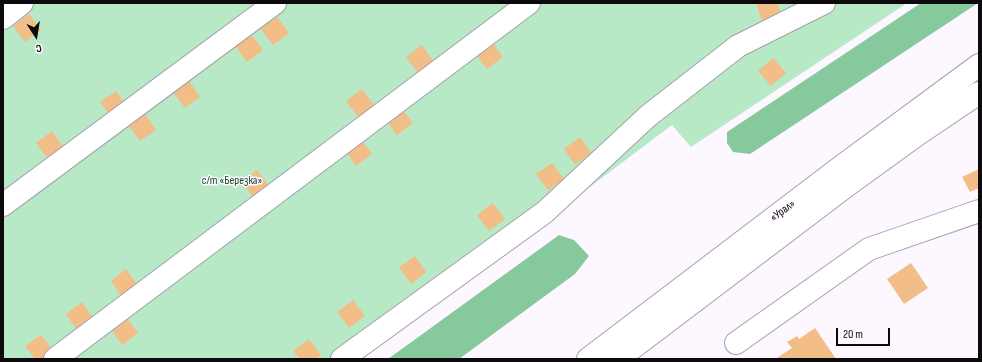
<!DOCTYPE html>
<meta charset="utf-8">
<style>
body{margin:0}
#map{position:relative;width:982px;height:362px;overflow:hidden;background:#fdf7ff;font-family:"Sofia Sans Condensed",sans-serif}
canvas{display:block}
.frame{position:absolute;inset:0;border:4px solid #0d0a0e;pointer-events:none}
.north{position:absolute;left:16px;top:16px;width:40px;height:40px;-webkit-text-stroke:3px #fdf7ff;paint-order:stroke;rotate:168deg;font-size:11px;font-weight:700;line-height:16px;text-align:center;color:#0d0a0e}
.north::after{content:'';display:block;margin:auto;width:14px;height:18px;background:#0d0a0e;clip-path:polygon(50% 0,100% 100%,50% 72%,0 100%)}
.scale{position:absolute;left:836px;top:328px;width:54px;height:18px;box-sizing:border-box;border:2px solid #0d0a0e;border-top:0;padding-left:5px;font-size:12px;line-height:14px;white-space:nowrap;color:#0d0a0e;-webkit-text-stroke:3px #fdf7ff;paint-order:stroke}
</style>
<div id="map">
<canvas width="982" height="362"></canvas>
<div class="frame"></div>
<div class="north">С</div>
<div class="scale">20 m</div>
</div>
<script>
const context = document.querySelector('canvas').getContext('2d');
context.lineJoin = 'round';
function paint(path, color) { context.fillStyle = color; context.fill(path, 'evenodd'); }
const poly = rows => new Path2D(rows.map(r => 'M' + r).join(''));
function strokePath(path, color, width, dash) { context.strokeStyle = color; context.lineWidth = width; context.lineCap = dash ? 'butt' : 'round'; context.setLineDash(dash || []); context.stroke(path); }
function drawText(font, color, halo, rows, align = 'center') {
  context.font = font + ' "Sofia Sans Condensed",sans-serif'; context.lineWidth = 3; context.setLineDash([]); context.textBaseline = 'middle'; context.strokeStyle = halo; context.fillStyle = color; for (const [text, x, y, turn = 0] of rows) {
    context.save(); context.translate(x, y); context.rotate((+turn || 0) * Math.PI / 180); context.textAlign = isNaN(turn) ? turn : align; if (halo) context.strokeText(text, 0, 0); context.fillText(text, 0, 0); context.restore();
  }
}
paint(poly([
 [3,3,907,3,691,147,672,125,362,359,3,359]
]), '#b7e9c7');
paint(poly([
 [921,3,978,3,750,154,733,152,727,143,727,132],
 [559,235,574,240,589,256,575,274,459,359,388,359]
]), '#86c99d');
paint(poly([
 [759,3,777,3,782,15,763,23,756,4],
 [29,14,41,30,25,42,13,26],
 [277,17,289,33,273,45,261,29],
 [251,34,263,50,247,62,235,46],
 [491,41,503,57,487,69,475,53],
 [422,45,434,62,418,73,406,57],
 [773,58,786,73,771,86,758,71],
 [189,81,200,97,185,108,173,92],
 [362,89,374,105,358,117,346,101],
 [116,91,128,107,112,118,100,102],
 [401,108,413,123,397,135,385,119],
 [144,113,156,130,140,141,128,125],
 [52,131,63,147,48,159,36,143],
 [580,137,591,153,575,165,564,149],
 [360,138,372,154,356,166,344,149],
 [552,163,564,179,548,190,536,174],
 [979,169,979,188,970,192,962,177],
 [257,170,269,186,253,197,241,181],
 [493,203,505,219,489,231,477,215],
 [415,256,426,272,411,284,399,267],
 [911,263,928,288,904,304,887,279],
 [126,269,138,286,122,297,111,281],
 [353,300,365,316,349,328,337,312],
 [82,302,93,318,77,330,66,314],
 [126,317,138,333,122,345,111,329],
 [815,328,836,359,775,359,792,348,787,342,797,336,799,339],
 [41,335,53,350,41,359,35,359,25,346],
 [309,339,321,355,316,359,300,359,293,351]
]), '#f3bd88');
const minor = poly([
 [3,18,22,3],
 [3,205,275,3],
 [736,343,869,249,979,211],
 [55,359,529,3],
 [342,359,545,212,648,116,738,46,824,3]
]);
const highway = poly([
 [588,359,842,166,979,65],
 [618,359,845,187,918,134,979,93]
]);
strokePath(minor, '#a79faa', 24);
strokePath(highway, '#a79faa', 24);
strokePath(minor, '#fff', 22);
strokePath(highway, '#fff', 22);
drawText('12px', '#174a2d', '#fdf7ff', [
 ["с/т «Березка»",232,181]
]);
drawText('12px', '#0d0a0e', '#fdf7ff', [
 ["«Урал»",783,211,-37]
]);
</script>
